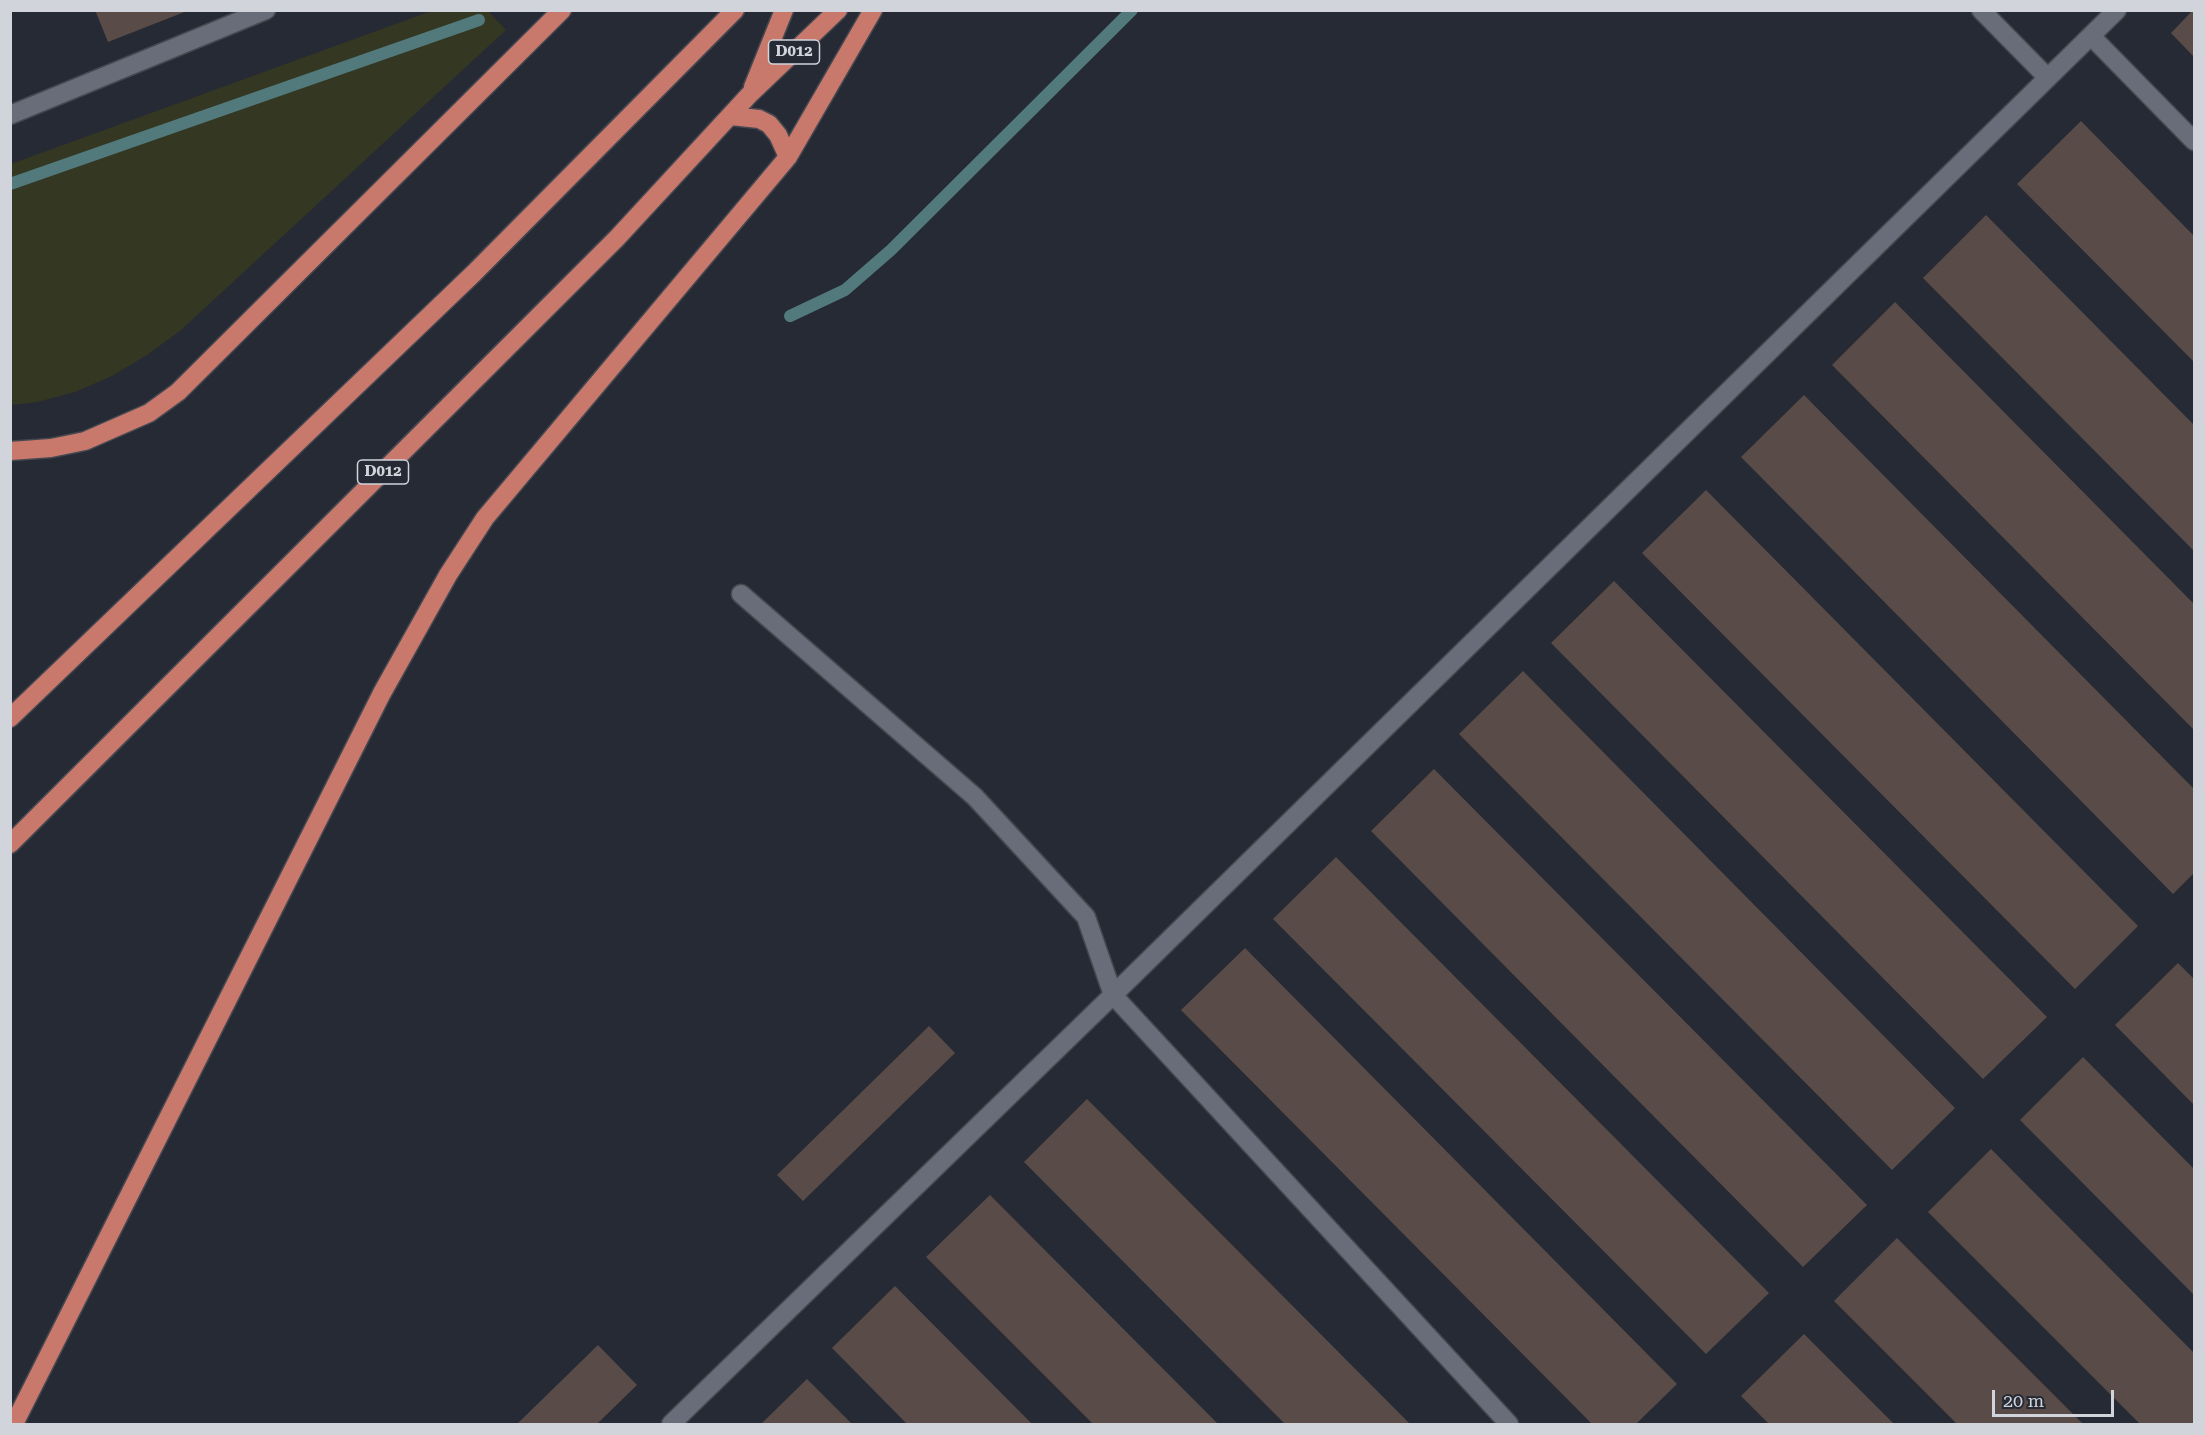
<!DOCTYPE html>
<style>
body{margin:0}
#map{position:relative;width:2205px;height:1435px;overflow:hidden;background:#262a34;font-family:"Roboto Serif",serif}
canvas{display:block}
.frame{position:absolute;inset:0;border:12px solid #d1d4da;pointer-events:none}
.scale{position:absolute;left:1992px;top:1390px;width:122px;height:27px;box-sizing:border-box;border:3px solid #d1d4da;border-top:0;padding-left:8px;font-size:18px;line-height:21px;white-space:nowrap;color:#d1d4da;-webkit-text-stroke:4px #262a34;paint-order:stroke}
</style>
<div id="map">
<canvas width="2205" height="1435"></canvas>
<div class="frame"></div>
<div class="scale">20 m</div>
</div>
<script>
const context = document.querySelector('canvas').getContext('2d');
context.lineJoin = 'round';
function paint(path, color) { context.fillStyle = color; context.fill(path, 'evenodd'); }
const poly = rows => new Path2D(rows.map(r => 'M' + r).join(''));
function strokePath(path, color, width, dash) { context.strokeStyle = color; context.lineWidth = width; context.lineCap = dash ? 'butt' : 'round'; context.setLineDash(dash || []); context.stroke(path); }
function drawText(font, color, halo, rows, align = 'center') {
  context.font = font + ' "Roboto Serif",serif'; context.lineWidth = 5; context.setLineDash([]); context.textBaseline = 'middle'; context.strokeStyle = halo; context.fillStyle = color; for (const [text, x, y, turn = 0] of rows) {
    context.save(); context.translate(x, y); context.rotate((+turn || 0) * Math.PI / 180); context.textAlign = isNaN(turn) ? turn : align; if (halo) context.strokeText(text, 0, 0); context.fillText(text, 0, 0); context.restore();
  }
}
paint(poly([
 [434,10,488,11,506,30,180,331,147,355,112,376,75,392,37,402,11,405,11,164]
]), '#343722');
strokePath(poly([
 [10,184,479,20],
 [790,316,845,290,891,250,1132,10]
]), '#527a7c', 12);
paint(poly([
 [95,10,187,10,187,11,108,42],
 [2193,10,2194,10,2194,57,2171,33],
 [2081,121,2194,236,2194,362,2017,184],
 [1986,215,2194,425,2194,551,1923,278],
 [1895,302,2194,604,2194,730,1832,365],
 [1804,395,2194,789,2194,873,2173,894,1741,457],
 [1706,490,2138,926,2075,989,1642,553],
 [1614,581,2047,1017,1983,1079,1551,643],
 [1523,671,1955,1108,1892,1170,1459,734],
 [1434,769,1867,1205,1803,1267,1371,831],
 [1336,857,1769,1293,1706,1354,1273,919],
 [1245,948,1677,1384,1636,1424,1592,1424,1181,1010],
 [2178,963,2194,979,2194,1105,2115,1025],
 [929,1026,955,1053,803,1201,777,1175],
 [2083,1057,2194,1169,2194,1295,2020,1120],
 [1087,1099,1410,1424,1285,1424,1024,1162],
 [1991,1149,2194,1353,2194,1424,2140,1424,1928,1212],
 [990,1195,1218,1424,1093,1424,926,1257],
 [1897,1238,2083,1424,1957,1424,1834,1301],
 [895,1286,1032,1424,907,1424,832,1348],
 [1804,1334,1894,1424,1769,1424,1741,1396],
 [598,1345,637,1385,597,1424,517,1424],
 [807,1379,852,1424,761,1424]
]), '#594b47');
const minor = poly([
 [1981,10,2048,78],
 [2091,36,2194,141],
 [10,115,266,10],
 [671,1424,1113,995,1086,917,975,797,741,594],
 [1509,1424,1113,995,2117,10]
]);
const highway = poly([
 [753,87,784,10],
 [731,116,759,119,769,124,778,135,788,157],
 [10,451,51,448,85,441,149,413,178,392,562,10],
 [10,718,474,273,735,10],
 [10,844,617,238,750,94,838,10],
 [14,1424,382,693,448,575,485,518,788,157,873,10]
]);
strokePath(minor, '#454850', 21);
strokePath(highway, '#454850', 21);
strokePath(minor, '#686d79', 18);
strokePath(highway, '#c9786c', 18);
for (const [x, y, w] of [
 [794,52,51],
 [383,472,51]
]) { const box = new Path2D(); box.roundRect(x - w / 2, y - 12, w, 24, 4.5); context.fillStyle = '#262a34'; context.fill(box); strokePath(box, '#d1d4da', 1.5); }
drawText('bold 15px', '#d1d4da', null, [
 ["D012",794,52],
 ["D012",383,472]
]);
</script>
